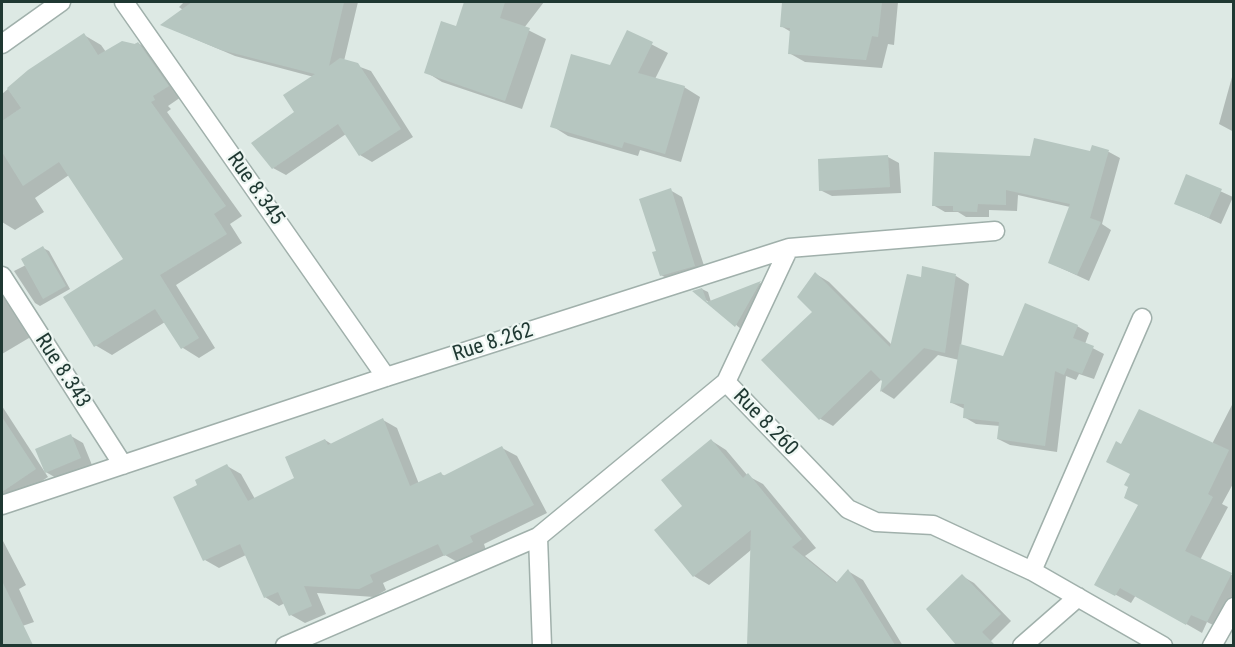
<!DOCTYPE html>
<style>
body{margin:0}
#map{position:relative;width:1235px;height:647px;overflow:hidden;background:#dde9e4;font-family:"Roboto Condensed",sans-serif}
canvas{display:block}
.frame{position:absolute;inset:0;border:3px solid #1f3832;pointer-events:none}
</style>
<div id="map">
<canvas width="1235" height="647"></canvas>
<div class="frame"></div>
</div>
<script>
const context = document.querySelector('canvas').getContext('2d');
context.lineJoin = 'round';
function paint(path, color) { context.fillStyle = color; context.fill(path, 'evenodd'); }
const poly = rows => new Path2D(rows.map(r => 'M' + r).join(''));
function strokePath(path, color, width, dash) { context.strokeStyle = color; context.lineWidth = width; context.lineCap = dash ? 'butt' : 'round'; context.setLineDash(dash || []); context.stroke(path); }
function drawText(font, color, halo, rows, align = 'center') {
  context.font = font + ' "Roboto Condensed",sans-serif'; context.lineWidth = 4.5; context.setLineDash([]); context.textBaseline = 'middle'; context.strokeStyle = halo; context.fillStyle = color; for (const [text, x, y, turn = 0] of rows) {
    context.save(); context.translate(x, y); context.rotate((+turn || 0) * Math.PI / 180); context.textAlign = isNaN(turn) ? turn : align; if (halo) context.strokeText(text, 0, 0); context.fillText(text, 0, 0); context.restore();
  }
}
paint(poly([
 [184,2,358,2,344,61,371,71,413,137,372,162,360,155,346,134,286,175,273,168,314,77,235,56,162,25,183,10,179,7],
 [466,2,544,2,524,28,546,39,522,109,442,82,426,72,457,28],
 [784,2,898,2,894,45,888,44,882,68,805,62,789,53,791,32,781,26],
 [628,32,668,53,655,79,684,87,700,97,681,162,640,150,638,156,568,136,552,126,611,67],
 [84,35,101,45,106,52,138,43,155,53,184,95,168,106,171,109,167,112,242,216,230,224,242,243,176,285,215,348,199,358,183,348,165,322,112,355,95,345,125,260,69,175,35,198,44,212,15,230,2,222,2,94,29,71],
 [1232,77,1234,77,1234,132,1219,124],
 [1109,152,1120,158,1102,224,1111,230,1089,281,1050,263,1070,207,1018,195,1017,211,989,210,989,217,966,217,958,212,945,212,933,205,1031,158],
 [888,157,899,163,901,193,832,196,820,190],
 [1187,176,1233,197,1221,224,1176,203],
 [670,190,682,197,706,272,673,282,661,275],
 [43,248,49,251,70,289,40,306,35,303,14,271,26,265],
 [816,274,829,282,892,345,922,279,956,276,969,284,961,346,1004,357,1077,326,1089,333,1085,344,1104,354,1094,379,1079,374,1076,380,1066,376,1057,452,1010,445,998,439,1000,426,976,424,964,417,965,409,952,403,959,360,938,355,894,399,881,391,884,377,833,426,819,418,814,312],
 [761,283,766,286,741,329,695,291,702,289,708,292,711,302],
 [2,289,34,335,2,354],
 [1234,401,1234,482,1222,504,1228,507,1200,560,1234,576,1234,609,1223,630,1207,622,1202,633,1136,595,1131,603,1096,584,1140,505,1121,446,1212,444],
 [2,406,48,477,2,507],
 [383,420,397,428,419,484,441,474,445,476,502,448,517,456,547,513,484,544,486,550,459,563,445,555,383,583,386,590,374,597,317,593,326,614,305,623,291,615,285,603,279,606,265,597,246,555,219,568,205,560,199,485,227,466,241,474,255,499,296,479,325,440,333,445],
 [71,436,83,443,92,465,58,479,44,471],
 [712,441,726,450,748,476,763,484,816,548,805,556,838,583,848,571,863,580,903,646,749,646,751,550,709,585,694,576,656,530,684,507],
 [2,539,26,585,19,589,34,622,2,633],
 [962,576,974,583,1011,621,986,646,957,645]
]), '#0003');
paint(poly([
 [192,2,344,2,329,66,340,58,358,63,401,129,359,156,338,124,272,169,251,143,294,112,283,95,315,74,221,50,160,25],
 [464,2,505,2,500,18,530,28,505,101,424,73,441,21,456,26],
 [782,2,882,2,878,37,872,36,866,60,788,54,790,28,780,27],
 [627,30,653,42,638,73,685,86,665,154,624,142,622,148,550,127,571,54,610,65],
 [84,33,98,55,122,41,135,44,138,42,169,86,153,96,155,100,151,102,226,206,214,214,227,234,160,275,199,338,181,349,155,309,94,347,63,297,123,259,59,162,23,186,2,152,2,121,21,108,7,88,28,70],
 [1034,138,1090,151,1092,145,1109,150,1090,218,1101,222,1077,275,1048,263,1070,204,1006,190,1006,205,978,204,977,212,953,211,953,206,932,206,934,152,1030,156],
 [888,155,890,187,819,191,818,159],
 [1186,174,1222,189,1209,218,1174,204],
 [671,188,695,266,660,276,652,252,656,251,639,199],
 [43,246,66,286,43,299,21,259],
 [922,266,956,274,945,353,924,348,880,392,882,381,871,370,819,420,761,360,812,312,797,297,815,272,890,347,907,274,921,277],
 [761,281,735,327,692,291,702,288,707,302],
 [1025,303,1078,325,1073,338,1094,346,1082,374,1067,368,1064,375,1055,371,1045,446,997,439,999,422,963,418,964,404,950,403,960,344,1003,356],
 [1139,409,1229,450,1208,494,1213,497,1185,551,1232,573,1207,622,1191,615,1186,625,1120,588,1115,596,1094,585,1138,505,1124,498,1128,487,1124,485,1130,474,1106,462,1116,441,1121,444],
 [2,417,36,469,2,492],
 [383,418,410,486,441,472,443,476,502,446,534,505,470,536,473,542,444,556,438,544,370,575,373,582,359,589,304,586,312,606,289,616,278,592,264,598,240,544,203,561,173,497,197,485,195,480,227,464,248,501,294,478,285,457,325,439,328,445],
 [71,434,81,458,45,473,35,449],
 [711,439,743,478,748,473,802,539,792,547,836,583,848,569,895,645,747,645,751,530,693,577,654,530,682,506,661,480],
 [962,574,1001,614,982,632,995,645,956,645,926,609],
 [2,581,33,645,2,645]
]), '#b6c6c0');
const minor = poly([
 [124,2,386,377],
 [2,44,61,2],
 [2,276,123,465],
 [726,382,789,248],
 [2,505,386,377,789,248,995,231],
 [538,537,542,646],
 [1032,571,1142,318],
 [285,646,538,537,726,382,848,509,876,522,933,525,1032,571,1163,646],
 [1022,646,1078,597],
 [1212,646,1234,607]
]);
strokePath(minor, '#a0b0ab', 21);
strokePath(minor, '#fff', 18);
drawText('21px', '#1f3832', '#edf6f2', [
 ["Rue 8.345",255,189,55],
 ["Rue 8.262",493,343,-18],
 ["Rue 8.343",62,371,57],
 ["Rue 8.260",765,423,46]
]);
</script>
